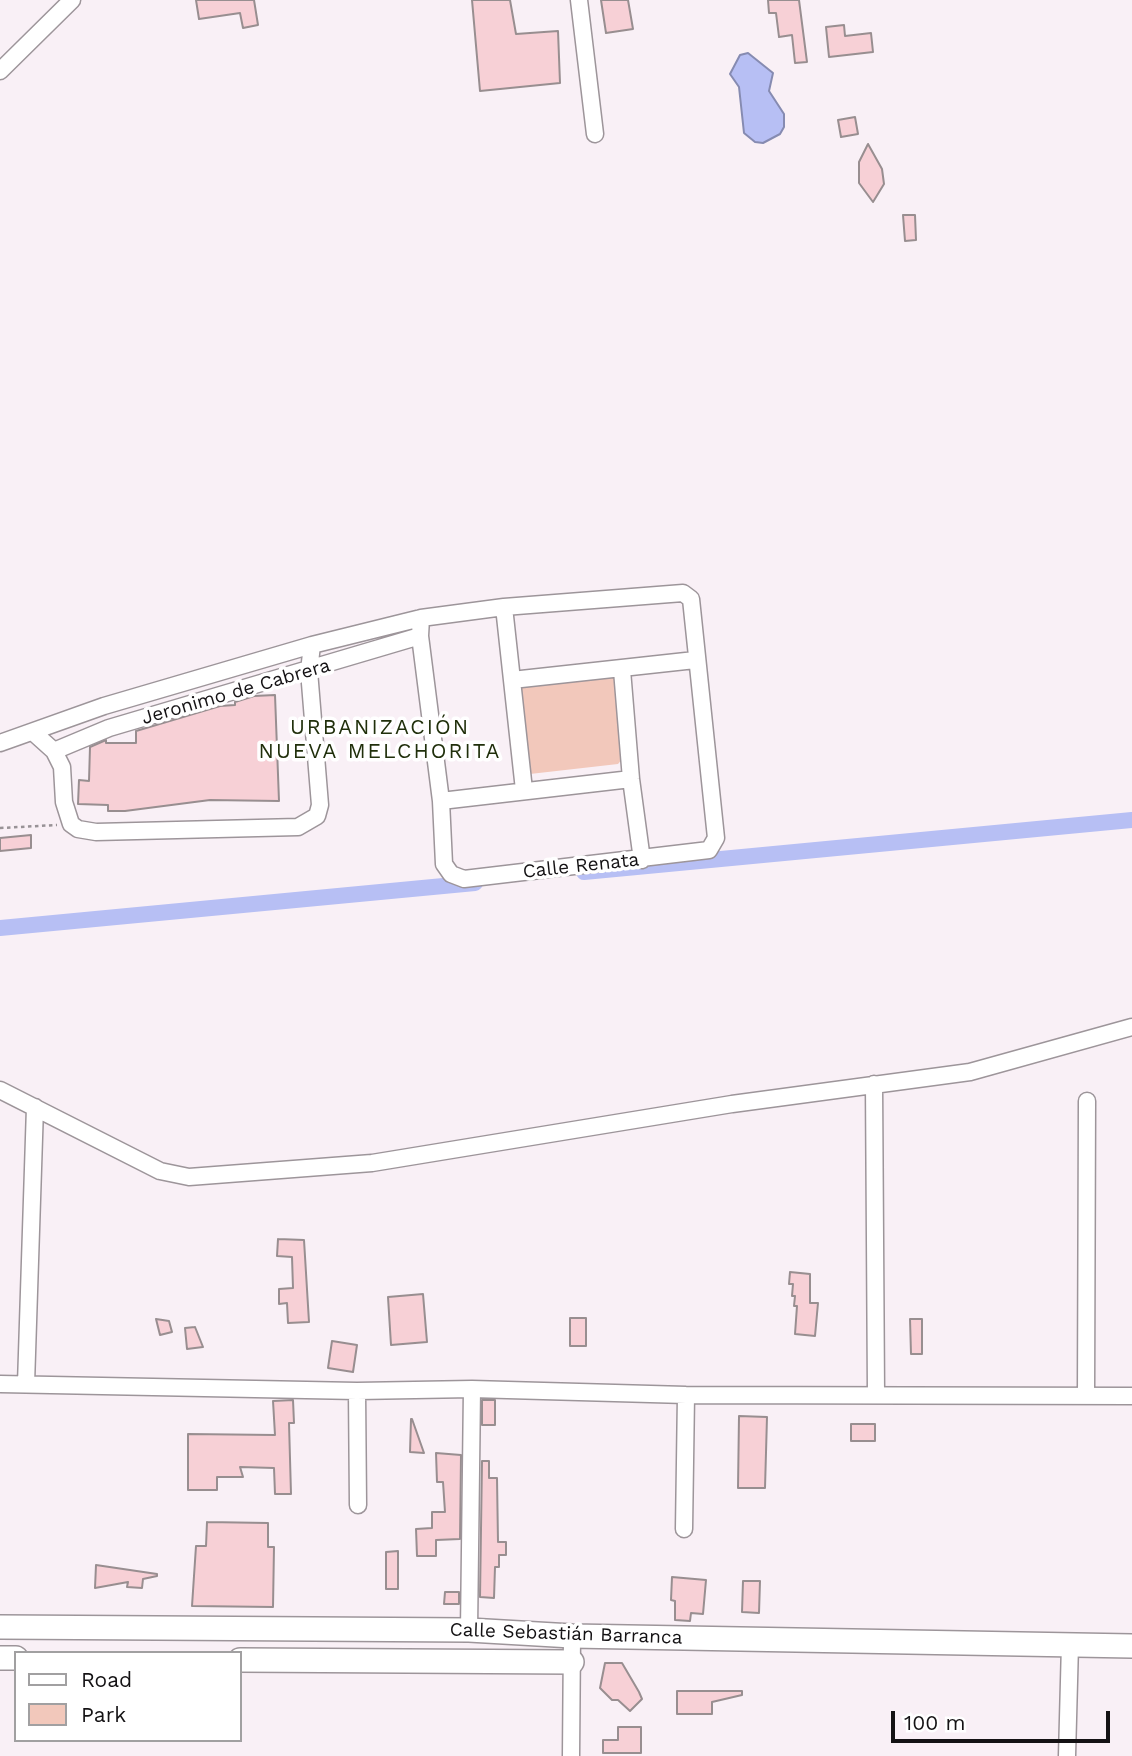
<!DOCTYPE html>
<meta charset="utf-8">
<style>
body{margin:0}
#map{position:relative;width:1132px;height:1756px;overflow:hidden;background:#f9f0f6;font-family:"Work Sans",sans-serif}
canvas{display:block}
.legend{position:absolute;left:14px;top:1651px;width:228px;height:91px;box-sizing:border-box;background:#fff;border:2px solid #a1a0a1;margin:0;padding:9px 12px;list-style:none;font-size:21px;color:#141214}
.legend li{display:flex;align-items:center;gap:14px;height:35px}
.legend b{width:35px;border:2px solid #a1a0a1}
.scale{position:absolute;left:891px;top:1711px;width:219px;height:32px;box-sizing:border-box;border:4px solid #141214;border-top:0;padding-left:9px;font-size:21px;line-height:24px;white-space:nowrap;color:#141214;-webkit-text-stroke:5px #fff;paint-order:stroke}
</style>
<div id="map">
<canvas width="1132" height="1756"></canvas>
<ul class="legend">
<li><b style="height:9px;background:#fff"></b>Road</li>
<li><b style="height:19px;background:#f2c8bb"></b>Park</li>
</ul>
<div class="scale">100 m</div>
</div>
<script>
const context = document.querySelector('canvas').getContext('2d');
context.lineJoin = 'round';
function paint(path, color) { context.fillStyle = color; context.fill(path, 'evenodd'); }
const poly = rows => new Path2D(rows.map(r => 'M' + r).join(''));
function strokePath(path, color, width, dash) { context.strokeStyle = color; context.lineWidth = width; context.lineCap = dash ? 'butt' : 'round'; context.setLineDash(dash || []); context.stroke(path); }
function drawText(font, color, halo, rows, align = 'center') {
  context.font = font + ' "Work Sans",sans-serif'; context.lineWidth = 7; context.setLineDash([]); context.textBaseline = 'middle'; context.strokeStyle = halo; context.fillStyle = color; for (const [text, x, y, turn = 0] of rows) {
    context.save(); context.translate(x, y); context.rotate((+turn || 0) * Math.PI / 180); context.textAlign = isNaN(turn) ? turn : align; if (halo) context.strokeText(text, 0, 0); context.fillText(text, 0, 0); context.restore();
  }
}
paint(poly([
 [613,668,624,757,618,764,530,774,517,673]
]), '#f2c8bb');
const water = poly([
 [748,53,773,73,769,91,784,114,784,127,780,134,763,143,755,142,744,133,739,87,730,74,740,55,748,53]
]);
paint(water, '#b7bff4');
strokePath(water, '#868bb1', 2);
strokePath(poly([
 [584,872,1132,820],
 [0,928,475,883]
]), '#b7bff4', 16);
const building = poly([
 [196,0,254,0,258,25,243,28,240,13,199,19,196,0],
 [472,0,510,0,516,34,558,31,560,83,480,91,472,0],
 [601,0,628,0,633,29,606,33,601,0],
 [768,0,799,0,807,62,795,63,792,35,779,37,776,13,769,13,768,0],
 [844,25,845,36,871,33,873,52,829,57,826,27,844,25],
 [855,117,858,134,841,137,838,120,855,117],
 [868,144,882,169,884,184,873,202,859,183,859,162,868,144],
 [903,215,915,215,916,240,905,241,903,215],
 [275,695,279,801,210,800,125,811,108,811,108,805,78,804,79,780,89,781,90,747,106,740,106,743,136,743,136,731,220,706,235,705,235,702,254,696,275,695],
 [31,835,31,848,0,851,0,838,31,835],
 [278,1239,304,1240,309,1322,288,1323,287,1303,279,1304,279,1289,293,1288,292,1257,277,1256,278,1239],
 [790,1272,810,1274,810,1303,818,1303,815,1336,795,1334,797,1306,794,1306,795,1296,792,1296,793,1284,789,1284,790,1272],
 [423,1294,427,1342,391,1345,388,1297,423,1294],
 [570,1318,586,1318,586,1346,570,1346,570,1318],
 [156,1319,169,1321,172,1332,160,1335,156,1319],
 [910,1319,922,1319,922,1354,911,1354,910,1319],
 [195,1327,203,1347,187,1349,185,1328,195,1327],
 [332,1341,357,1345,353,1372,328,1368,332,1341],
 [293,1400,294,1423,289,1423,291,1494,275,1494,274,1468,240,1467,243,1477,217,1477,217,1490,188,1490,188,1434,275,1435,273,1401,293,1400],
 [482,1400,495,1400,495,1425,482,1425,482,1400],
 [739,1416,767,1417,765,1488,738,1488,739,1416],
 [411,1419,412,1419,424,1453,410,1452,411,1419],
 [851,1424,875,1424,875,1441,851,1441,851,1424],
 [436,1453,461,1455,460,1539,436,1540,436,1556,417,1556,416,1529,432,1528,432,1512,445,1512,443,1482,437,1482,436,1453],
 [482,1461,489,1461,489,1478,497,1478,498,1542,506,1542,506,1555,499,1555,499,1567,495,1567,494,1598,480,1597,482,1461],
 [207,1522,268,1523,268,1547,274,1547,273,1607,192,1606,196,1546,206,1546,207,1522],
 [398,1551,398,1589,386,1589,386,1552,398,1551],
 [96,1565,157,1574,157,1576,143,1579,142,1588,127,1587,128,1582,95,1588,96,1565],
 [672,1577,706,1580,703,1614,691,1613,690,1621,675,1620,675,1601,671,1600,672,1577],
 [743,1581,760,1581,759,1613,742,1612,743,1581],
 [445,1592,459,1592,459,1604,444,1604,445,1592],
 [605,1663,622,1663,639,1692,642,1699,630,1711,618,1700,612,1700,600,1688,605,1663],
 [677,1691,742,1691,742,1695,712,1702,712,1714,677,1714,677,1691],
 [618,1727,641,1727,641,1753,603,1753,603,1740,618,1740,618,1727]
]);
paint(building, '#f7d0d6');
strokePath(building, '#988e90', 2);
const street = poly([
 [579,0,595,134],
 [0,71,72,0],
 [504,607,524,790],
 [622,670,631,779,642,860],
 [512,680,695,660],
 [34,733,54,751,62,767,64,802,71,824,78,829,96,832,298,827,317,816,320,805,309,671,312,645],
 [0,743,104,706,312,645,421,618,504,607,683,593,691,599,716,838,709,850,464,879,451,874,444,864,441,801,420,636,421,618],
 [54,751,109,728,420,636],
 [441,801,631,779],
 [874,1084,876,1394],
 [0,1090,160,1171,189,1177,372,1163,732,1104,970,1072,1132,1027],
 [0,1384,357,1391,472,1389,686,1395,1132,1396],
 [26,1384,35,1107],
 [357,1391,358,1505],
 [1086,1394,1087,1101],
 [684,1529,686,1395],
 [469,1630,472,1389],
 [571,1756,572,1636],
 [1067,1756,1070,1644]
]);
const secondary = poly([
 [0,1627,469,1630,572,1636,1132,1646],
 [0,1658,16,1658],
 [240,1660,572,1662]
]);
strokePath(street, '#9d959a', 19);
strokePath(secondary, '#9d959a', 26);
strokePath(poly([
 [0,828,57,825]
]), '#989296', 2.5, [3.5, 3.5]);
strokePath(street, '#fff', 16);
strokePath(secondary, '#fff', 23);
drawText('19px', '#141214', '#fff', [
 ["Jeronimo de Cabrera",236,692,-16],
 ["Calle Renata",581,866,-6],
 ["Calle Sebastián Barranca",566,1634,2]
]);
context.letterSpacing = '2px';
drawText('21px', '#202f0b', '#fff', [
 ["URBANIZACIÓN",380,728],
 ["NUEVA MELCHORITA",380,752]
]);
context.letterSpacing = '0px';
</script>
